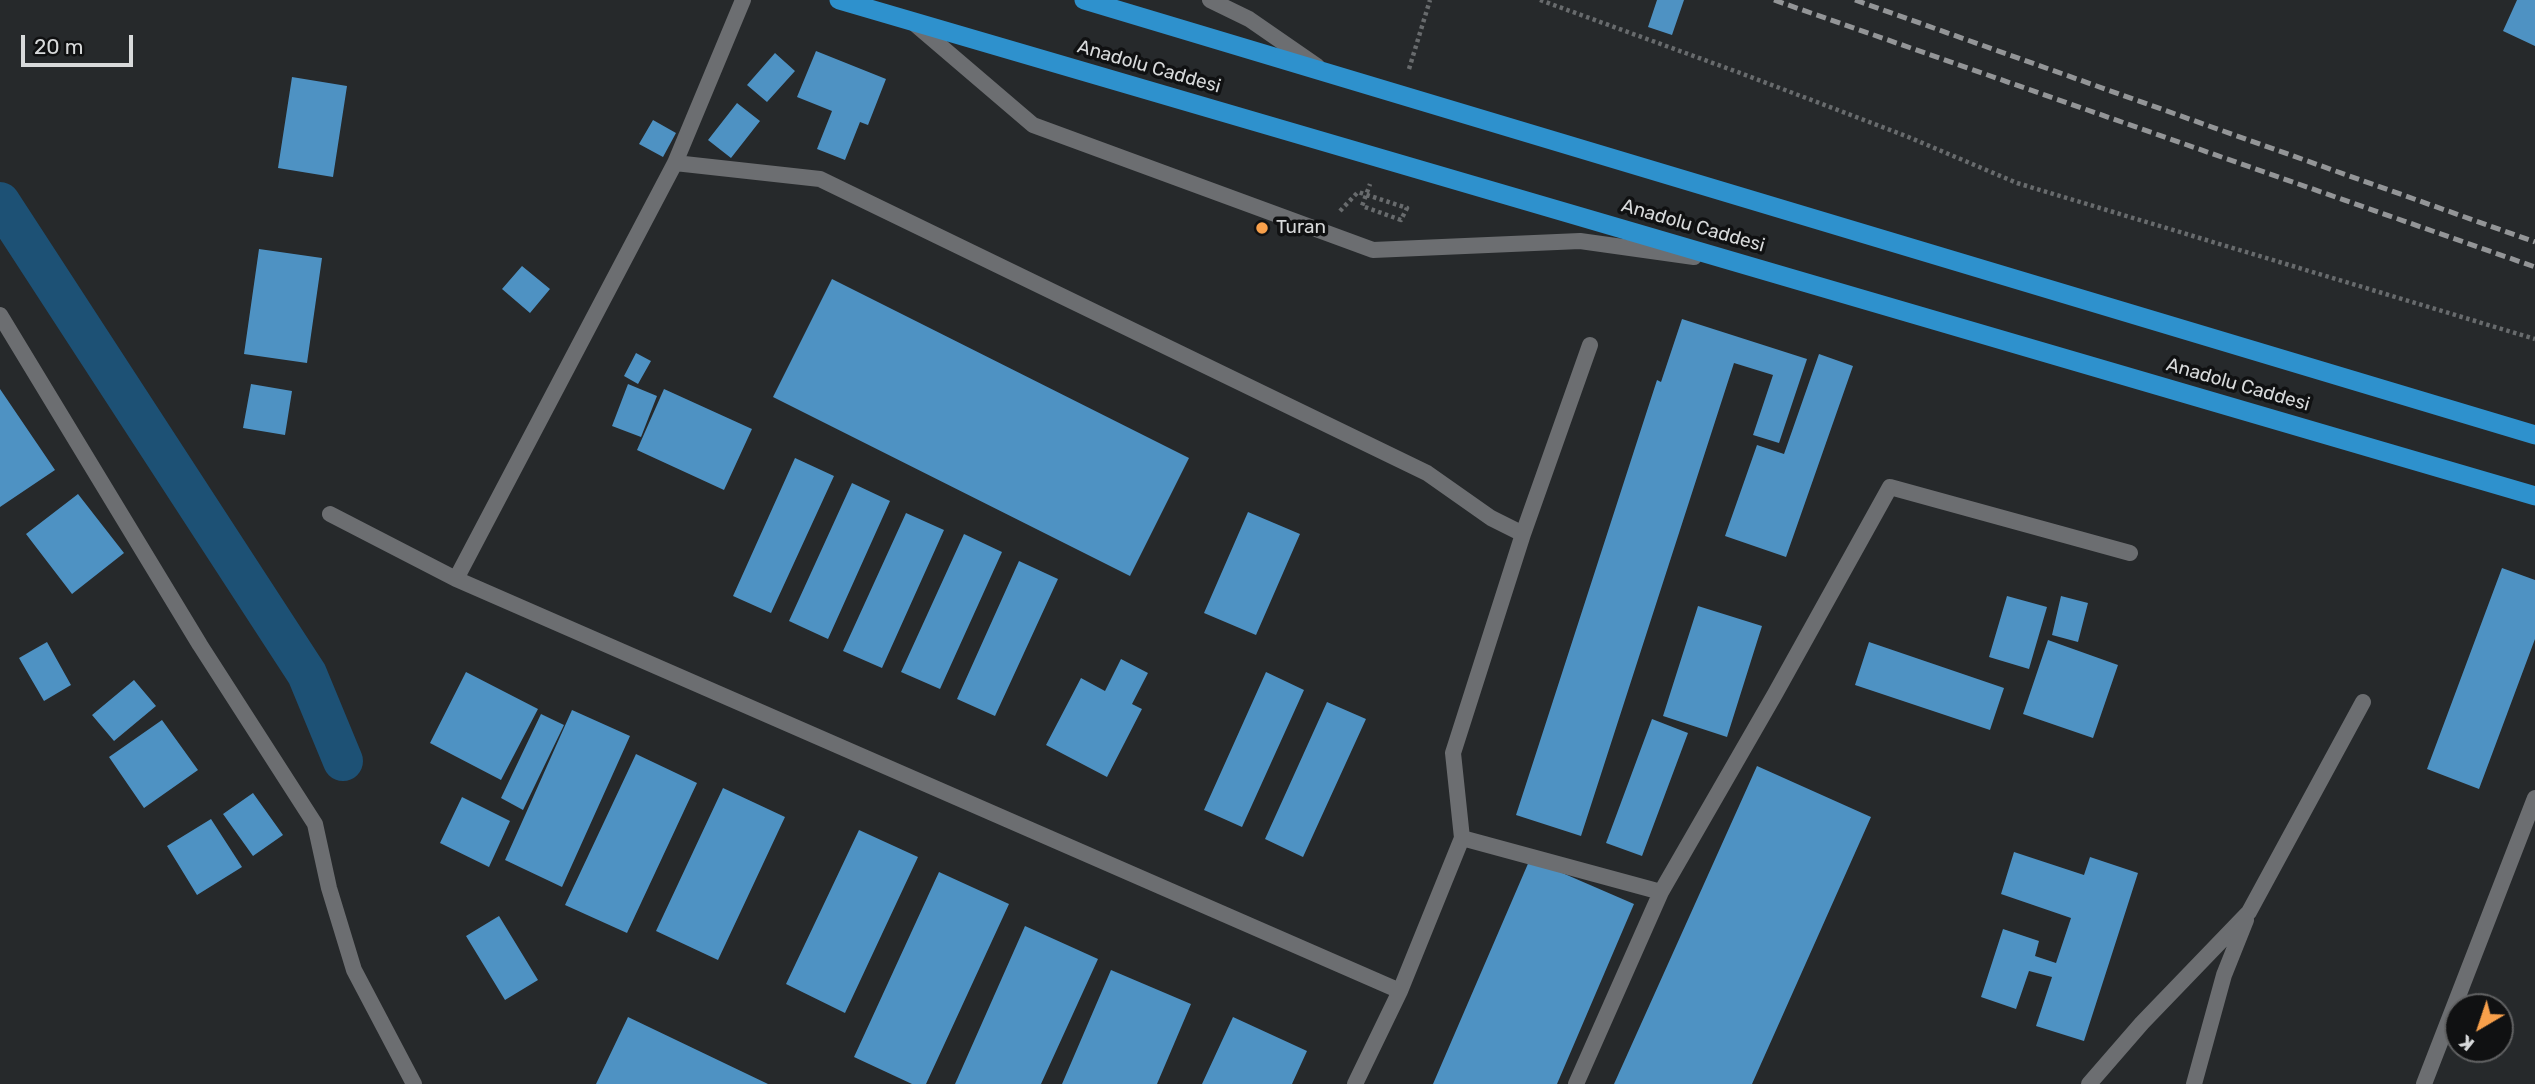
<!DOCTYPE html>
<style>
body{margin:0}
#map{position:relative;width:2535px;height:1084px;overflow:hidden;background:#26292b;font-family:Rubik,sans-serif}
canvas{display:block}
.north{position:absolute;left:2444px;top:993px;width:70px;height:70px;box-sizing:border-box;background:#101112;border:2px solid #606162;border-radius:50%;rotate:219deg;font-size:19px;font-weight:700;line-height:28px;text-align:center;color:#d8dadb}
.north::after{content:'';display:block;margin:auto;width:24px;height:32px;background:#f8a04b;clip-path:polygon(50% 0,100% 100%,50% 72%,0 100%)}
.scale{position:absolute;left:21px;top:35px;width:112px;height:32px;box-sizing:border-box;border:4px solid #d8dadb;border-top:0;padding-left:9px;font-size:21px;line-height:24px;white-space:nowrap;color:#d8dadb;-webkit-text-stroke:5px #101112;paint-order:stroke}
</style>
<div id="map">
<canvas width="2535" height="1084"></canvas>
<div class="north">K</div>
<div class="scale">20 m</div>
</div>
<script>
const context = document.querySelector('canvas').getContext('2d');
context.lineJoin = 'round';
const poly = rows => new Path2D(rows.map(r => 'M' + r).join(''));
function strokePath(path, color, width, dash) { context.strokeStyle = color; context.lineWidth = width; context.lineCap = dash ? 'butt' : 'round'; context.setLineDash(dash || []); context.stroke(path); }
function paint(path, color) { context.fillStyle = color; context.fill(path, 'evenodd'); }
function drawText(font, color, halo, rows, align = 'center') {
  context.font = font + ' Rubik,sans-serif'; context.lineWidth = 7; context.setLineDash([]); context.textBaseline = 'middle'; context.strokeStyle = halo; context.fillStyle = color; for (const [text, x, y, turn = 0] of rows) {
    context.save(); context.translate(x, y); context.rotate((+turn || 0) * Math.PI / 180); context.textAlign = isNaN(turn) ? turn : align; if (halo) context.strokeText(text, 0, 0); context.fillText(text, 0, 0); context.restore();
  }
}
strokePath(poly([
 [0,202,307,674,343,761]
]), '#1d5175', 40);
paint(poly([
 [1657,0,1684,0,1672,35,1648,27],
 [2517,0,2535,0,2535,46,2503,31],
 [816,51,886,79,868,125,860,122,845,160,817,149,832,111,797,97],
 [775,53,795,71,767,102,747,85],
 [292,77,347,86,333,177,278,168],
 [737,103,760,121,731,158,708,140],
 [653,120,676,133,663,157,639,144],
 [259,249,322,258,307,363,244,354],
 [522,266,550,289,530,313,502,289],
 [832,279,1189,458,1130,576,773,397],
 [1682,319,1807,359,1779,443,1753,435,1773,375,1734,363,1581,836,1516,815,1657,380,1661,382],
 [636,353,651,361,638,384,624,376],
 [1819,354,1853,366,1786,557,1725,536,1757,445,1784,454],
 [251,384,292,391,285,435,243,428],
 [628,384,657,396,641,437,612,426],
 [0,389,55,470,0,507],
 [664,389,752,429,724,490,637,450],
 [795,458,834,476,771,613,733,596],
 [852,483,890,501,828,639,789,621],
 [78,494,124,553,72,594,26,534],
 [1248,512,1300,534,1256,635,1204,613],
 [906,513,944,530,882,668,843,651],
 [964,534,1002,552,940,689,901,672],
 [1019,561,1058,579,995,716,957,699],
 [2502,568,2535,580,2535,639,2479,789,2427,769],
 [2007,596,2047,607,2029,669,1989,657],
 [2061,596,2088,603,2078,642,2052,635],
 [1698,606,1762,626,1727,737,1663,716],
 [2048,640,2118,665,2093,738,2023,714],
 [47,642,71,685,44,701,19,658],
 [1869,642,2004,688,1990,730,1855,685],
 [1121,659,1148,673,1132,704,1142,709,1107,777,1046,745,1081,678,1105,691],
 [466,672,538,709,501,780,430,743],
 [1266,672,1304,690,1242,827,1204,810],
 [134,680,156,706,114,741,92,715],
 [1327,702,1366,719,1303,857,1265,839],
 [572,710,630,736,562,887,505,860],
 [541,714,564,725,523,810,501,798],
 [1652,719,1688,733,1642,856,1606,843],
 [162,720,198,770,144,808,109,757],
 [636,754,697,783,627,933,565,905],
 [1757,766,1871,817,1752,1084,1614,1084],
 [723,788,785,817,718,960,656,931],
 [253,793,283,835,253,856,223,814],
 [462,797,510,821,489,867,440,843],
 [211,819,242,867,197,895,167,846],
 [859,830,918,857,845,1013,786,984],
 [2014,852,2084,875,2090,857,2138,873,2084,1041,2036,1026,2052,977,2029,971,2016,1009,1981,997,2003,929,2039,941,2035,956,2056,963,2071,918,2001,894],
 [1530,859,1634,904,1557,1084,1433,1084],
 [939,872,1009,904,926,1084,912,1084,854,1057],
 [499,916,538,980,505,1000,466,936],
 [1025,926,1098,959,1041,1084,955,1084],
 [1111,970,1191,1004,1157,1084,1062,1084],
 [628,1017,768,1084,596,1084],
 [1233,1017,1307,1051,1292,1084,1202,1084]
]), '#4e92c3');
strokePath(poly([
 [1540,0,1743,74,1906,136,2017,183,2535,339],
 [1409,69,1430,0],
 [1340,211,1358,192,1407,208,1401,220,1362,206,1370,184]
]), '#686b6d', 4.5, [3.5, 3.5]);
strokePath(poly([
 [1210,0,1249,19,1317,66],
 [916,25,1033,125,1373,250,1580,241,1694,257],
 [675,163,820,179,1427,473,1491,518,1523,534],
 [0,315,200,645,315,824,329,888,354,970,414,1084],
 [330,514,456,579,675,163,743,0],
 [456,579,1400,991],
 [1462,838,1661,892,1775,694,1890,487,2130,553],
 [1355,1084,1400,991,1462,838,1453,753,1523,534,1590,345],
 [1576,1084,1661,892],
 [2089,1084,2142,1023,2249,912,2363,702],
 [2194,1084,2224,975,2246,920],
 [2424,1084,2535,798]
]), '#6c6e71', 16);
strokePath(poly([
 [839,0,2535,496],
 [1084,0,2535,435]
]), '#2e91cd', 19);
strokePath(poly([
 [1774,0,2535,267],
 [1855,0,2535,242]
]), '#939597', 5, [10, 5]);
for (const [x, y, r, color] of [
 [1262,228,7,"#f8a04b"]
]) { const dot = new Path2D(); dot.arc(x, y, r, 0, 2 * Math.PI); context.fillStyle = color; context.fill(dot); strokePath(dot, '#101112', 2.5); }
drawText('19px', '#d8dadb', '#101112', [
 ["Anadolu Caddesi",1149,67,16],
 ["Anadolu Caddesi",1693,226,16],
 ["Anadolu Caddesi",2238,385,16]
]);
drawText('19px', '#d8dadb', '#101112', [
 ["Turan",1276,228]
], 'left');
</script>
